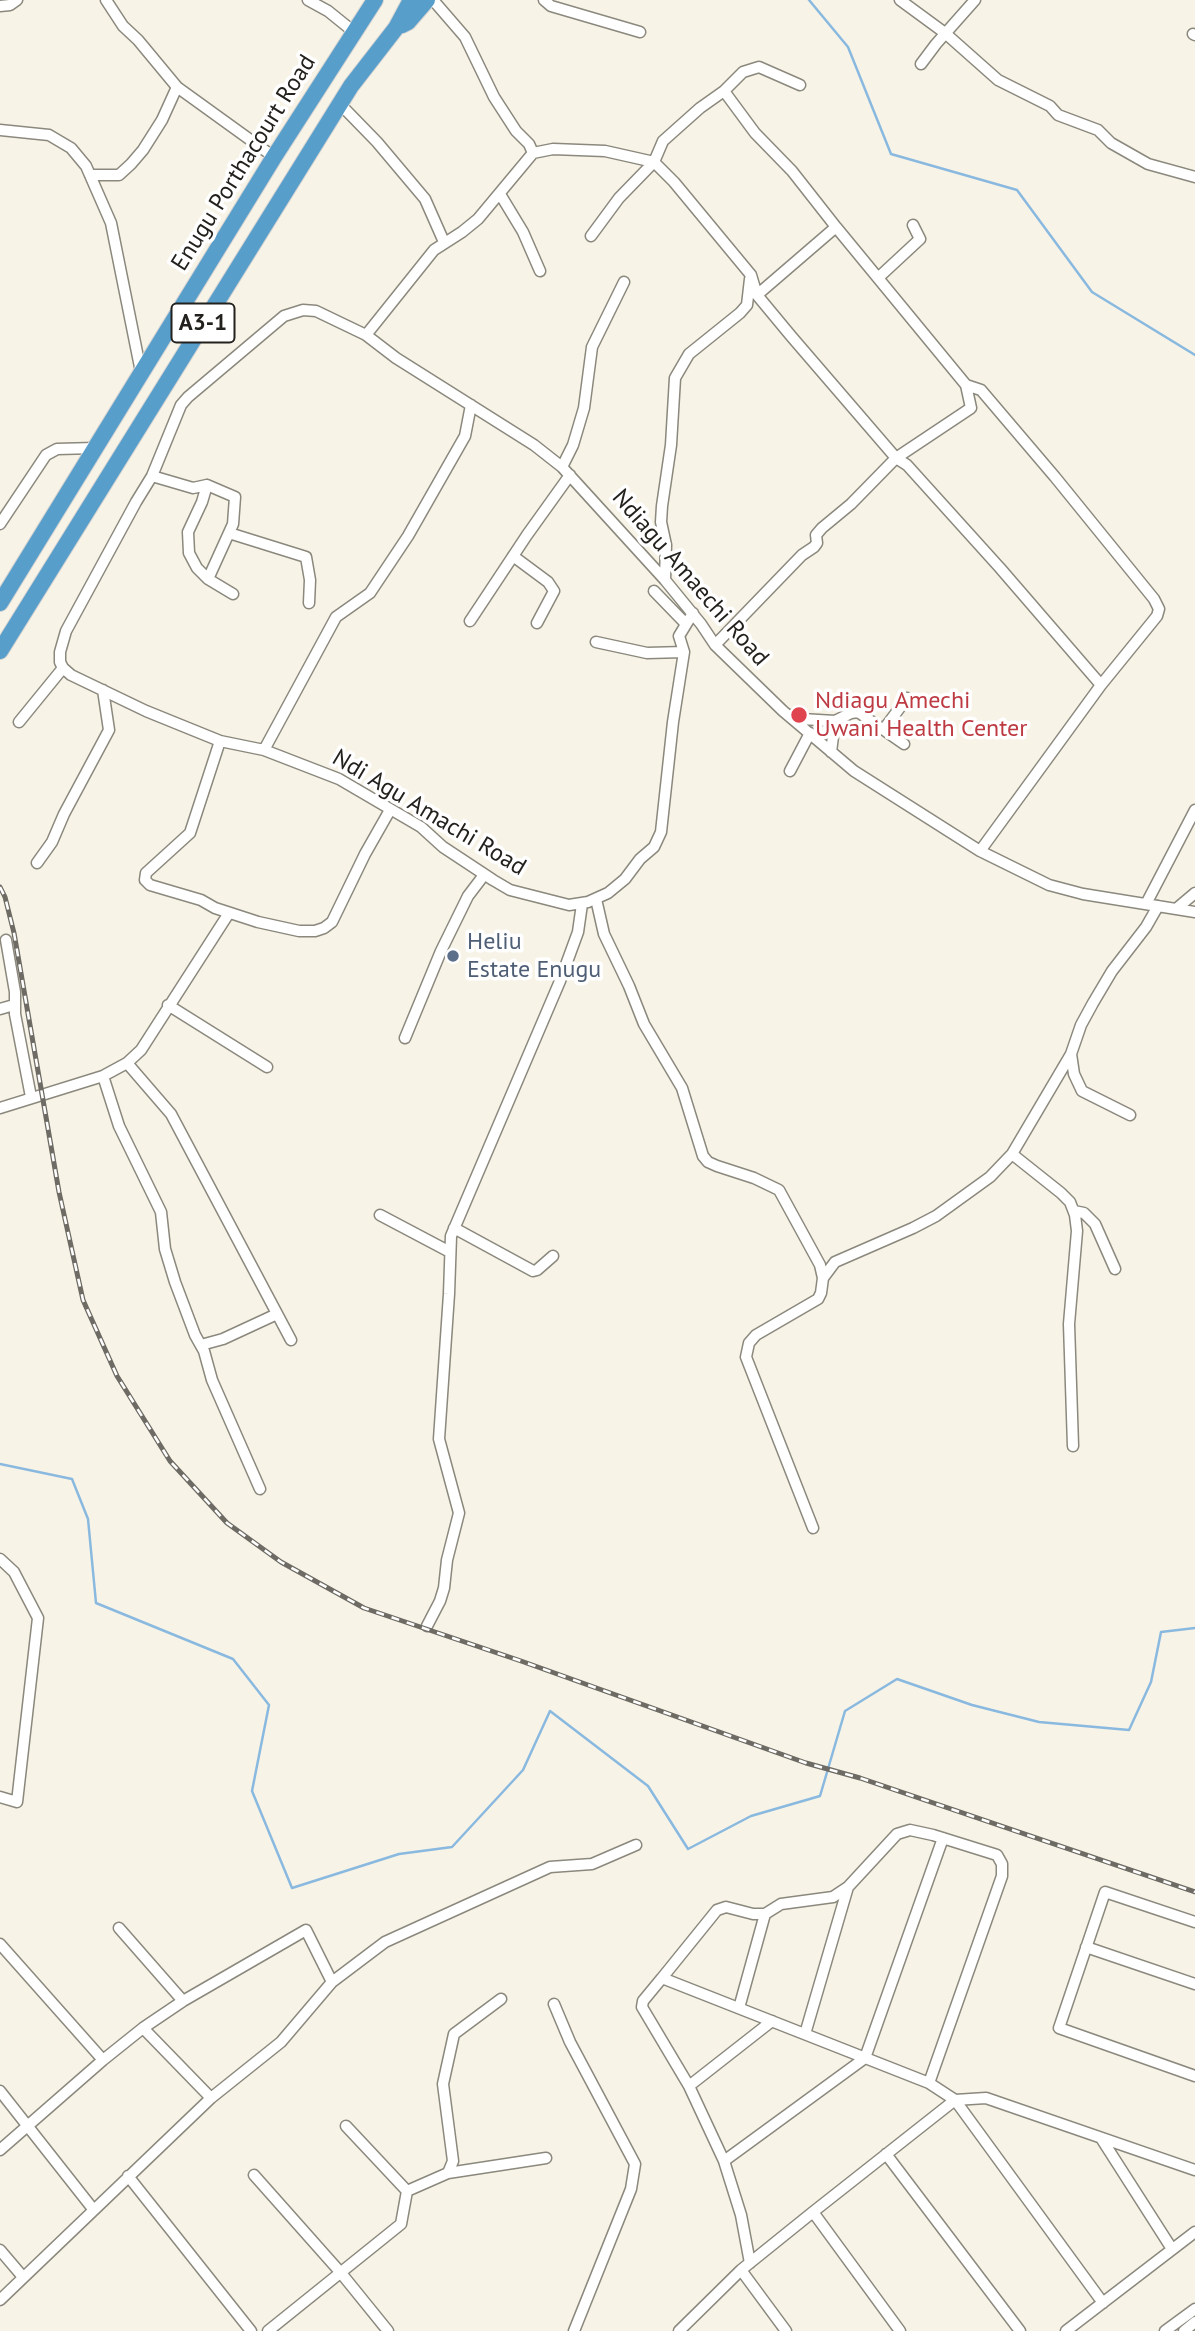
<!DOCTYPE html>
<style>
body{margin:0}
canvas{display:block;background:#f7f3e7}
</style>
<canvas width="1195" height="2331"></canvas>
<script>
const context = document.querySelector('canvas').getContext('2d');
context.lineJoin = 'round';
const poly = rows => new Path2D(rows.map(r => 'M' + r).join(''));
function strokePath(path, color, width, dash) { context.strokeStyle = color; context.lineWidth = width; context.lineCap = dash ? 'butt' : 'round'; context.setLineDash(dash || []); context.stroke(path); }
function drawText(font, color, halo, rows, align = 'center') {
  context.font = font + ' "PT Sans",sans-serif'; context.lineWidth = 7; context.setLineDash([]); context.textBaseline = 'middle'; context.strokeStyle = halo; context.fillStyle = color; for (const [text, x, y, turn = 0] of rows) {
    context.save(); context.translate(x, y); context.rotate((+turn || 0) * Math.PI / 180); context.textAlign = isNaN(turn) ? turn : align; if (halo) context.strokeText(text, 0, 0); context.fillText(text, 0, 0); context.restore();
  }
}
strokePath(poly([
 [809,0,848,47,891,154,1017,190,1092,292,1195,355],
 [0,1464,72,1479,88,1519,96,1603,233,1659,269,1705,252,1791,292,1888,399,1854,452,1847,523,1770,550,1711,648,1786,688,1849,751,1816,820,1796,845,1711,897,1679,972,1705,1039,1722,1129,1730,1151,1682,1161,1632,1195,1628]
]), '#8ab9e0', 2.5);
const minor = poly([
 [106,0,123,26,138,40,177,87,274,157],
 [308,0,328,11,354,32],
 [433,0,465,37,494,97,516,131,529,144,533,153,553,149,605,151,654,162,674,182,751,275,757,295,791,336,896,458,907,465,1000,568,1101,685],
 [544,0,551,6,640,32],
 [900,0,945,33,998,80,1050,106,1058,115,1098,130,1111,143,1148,164,1195,177],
 [0,6,10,5,17,0],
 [1193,34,1195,35],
 [921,64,936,44,975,0],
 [724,91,755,133,792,171,836,227],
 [340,104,377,142,425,199,444,242],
 [0,130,49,135,71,148,86,166,111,223,141,372],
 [90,175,119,175,131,164,143,150,162,120,177,87],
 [500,194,523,232,540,271],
 [591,236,619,198,654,162,663,141,700,108,724,91,743,72,759,67,800,85],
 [879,277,920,239,913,225],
 [757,295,836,227,966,385,981,390,1055,477,1154,599,1159,609,1157,616,1101,685,980,851],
 [366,335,434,250,462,232,478,219,533,153],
 [562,467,573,445,584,408,592,347,624,282],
 [152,476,193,488,207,485,202,502,188,532,189,553,197,568,208,579,233,594],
 [207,485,235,497,233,524,208,579],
 [0,524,46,455,57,449,95,448],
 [229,533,306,557,310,580,309,603],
 [513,556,548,582,554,591,537,623],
 [665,580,666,545,661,522,662,506,671,445,675,378,689,354,740,313,747,305,750,279],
 [654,591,686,624],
 [693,613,679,636,684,652,673,722,661,832,654,847,640,859,625,879,608,893,588,902,569,905,510,890,493,880,443,847,421,827,339,779,264,750,220,741,146,711,71,675,63,668,60,662,60,652,66,631,136,502,152,476,181,405,188,397,284,316,303,310,316,311,366,335,396,358,534,445,562,467,665,580,701,624,715,645,783,711,854,771,980,851,1049,885,1083,894,1195,912],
 [470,621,527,535,570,475],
 [596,642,647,653,684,652],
 [715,645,802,555,814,547,817,543,816,535,822,528,851,504,896,458,971,408,966,385],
 [792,715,802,719,835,721,851,713,858,712,904,744],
 [19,722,63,668],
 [884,729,907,698],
 [220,741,190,833,146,873,145,880,150,885,201,900,215,908,258,922,299,931,315,931,324,928,332,922,365,854,390,810],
 [264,750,336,617,370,593,408,536,465,436,471,405],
 [831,752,835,721],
 [790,771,810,733],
 [37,863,52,842,64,814,109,730,103,690],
 [596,899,604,934,629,986,644,1024,682,1088,703,1156,708,1162,717,1166,754,1178,779,1190,820,1265,823,1278,821,1293,818,1299,756,1335,749,1343,746,1357,813,1528],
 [1146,904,1195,810],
 [1176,909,1195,893],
 [229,913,141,1050,127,1063,103,1076,119,1126,161,1212,165,1249,175,1282,195,1335,204,1351,212,1380,260,1489],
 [6,940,15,992,15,1014,31,1097],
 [168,1005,267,1067],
 [0,1009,14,1005],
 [405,1038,441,951,468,896,484,875],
 [1071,1054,1074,1074,1082,1091,1130,1115],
 [127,1063,171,1114,291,1340],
 [0,1108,103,1076],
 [1012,1154,1061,1193,1070,1202,1075,1215,1077,1231,1069,1324,1073,1446],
 [1074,1211,1084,1213,1095,1224,1115,1269],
 [380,1215,450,1252],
 [454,1228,533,1271,537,1270,553,1256],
 [823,1278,835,1262,913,1228,936,1216,990,1177,1012,1154,1071,1054,1081,1025,1093,1003,1112,971,1146,927,1158,906],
 [201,1345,223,1339,277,1314],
 [0,1559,14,1572,38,1618,17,1802,0,1797],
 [427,1626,440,1601,444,1588,447,1560,459,1513,439,1439,449,1294,451,1236,560,981,578,932,582,904],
 [1195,1922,1105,1892,1059,2028,1195,2076],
 [119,1928,183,2001],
 [0,1944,103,2060],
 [1086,1947,1195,1984],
 [662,1978,643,2001,642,2007,689,2086,724,2161,741,2215,750,2263],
 [554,2004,570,2042,635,2164,631,2189,574,2331],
 [739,2008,765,1914],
 [143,2028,211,2098],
 [805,2034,848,1887],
 [689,2086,772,2021],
 [0,2091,93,2209],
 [346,2126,407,2191],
 [1101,2138,1172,2249],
 [0,2150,103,2060,143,2028,183,2001,306,1930,332,1982],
 [886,2154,1020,2331],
 [724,2161,865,2058,943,1838],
 [448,2173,546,2158],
 [254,2175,341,2273,388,2331],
 [128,2176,251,2331],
 [813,2212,955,2100,929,2083,662,1978,717,1910,726,1907,753,1914,765,1914,781,1904,833,1897,848,1887,897,1834,910,1830,933,1835,997,1855,1002,1864,1002,1876,929,2083],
 [0,2250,23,2277],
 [741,2270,786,2331],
 [0,2300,211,2098,281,2042,332,1982,385,1942,550,1867,592,1864,636,1845],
 [1103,2303,955,2100,986,2098,1195,2170],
 [268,2331,401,2224,407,2191,448,2173,453,2161,443,2084,454,2034,501,1999],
 [679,2331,741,2270,813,2212,900,2331],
 [1066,2331,1195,2232],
 [1165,2331,1195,2309],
 [1184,2331,1195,2322]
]);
const highway = poly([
 [402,25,408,22,427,0],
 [0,603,274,157,375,0],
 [0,651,351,86,396,28,411,0]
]);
strokePath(minor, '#8b887d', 13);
strokePath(highway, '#d3d3d2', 18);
strokePath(minor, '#fff', 10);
strokePath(highway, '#589ecb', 16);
const rail = poly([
 [0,887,5,897,14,933,59,1192,83,1300,117,1376,170,1461,227,1523,281,1562,364,1608,521,1661,806,1763,860,1778,1195,1892]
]);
strokePath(rail, '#6e6b64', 5);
strokePath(rail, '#fff', 2.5, [8]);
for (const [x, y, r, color] of [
 [799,715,9,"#e0444e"],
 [453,956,7,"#5c6f8a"]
]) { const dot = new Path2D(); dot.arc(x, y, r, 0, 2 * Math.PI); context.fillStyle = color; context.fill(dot); strokePath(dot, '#fff', 2.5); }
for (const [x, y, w] of [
 [203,323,63]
]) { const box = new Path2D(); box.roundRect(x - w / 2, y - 19.5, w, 39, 5); context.fillStyle = '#fff'; context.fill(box); strokePath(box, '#23211d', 2); }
drawText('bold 23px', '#23211d', null, [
 ["A3-1",203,323]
]);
drawText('24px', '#23211d', '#fff', [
 ["Enugu Porthacourt Road",244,163,-58],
 ["Ndiagu Amaechi Road",690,578,49],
 ["Ndi Agu Amachi Road",429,813,31]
]);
drawText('24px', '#be3a42', '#fff', [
 ["Ndiagu Amechi",815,701],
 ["Uwani Health Center",815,729]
], 'left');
drawText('24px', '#4e5e75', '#fff', [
 ["Heliu",467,942],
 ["Estate Enugu",467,970]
], 'left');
</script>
